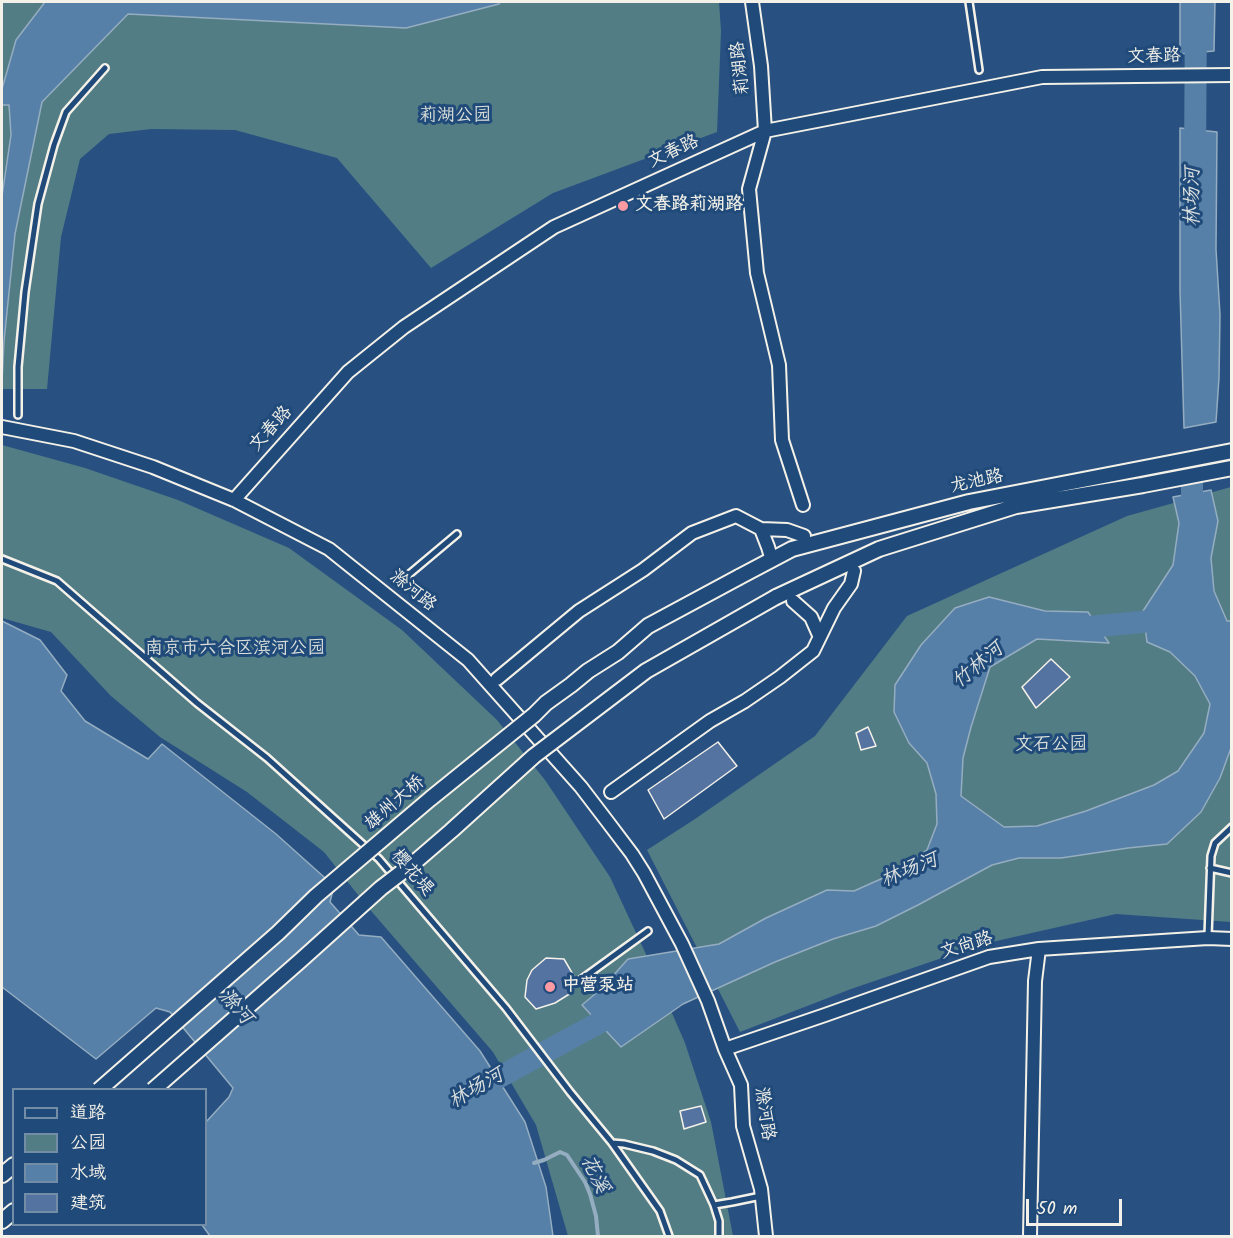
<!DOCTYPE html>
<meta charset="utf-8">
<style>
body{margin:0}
#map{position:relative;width:1233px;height:1238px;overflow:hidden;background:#285181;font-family:Kalam,"LXGW WenKai TC",sans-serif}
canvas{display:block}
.frame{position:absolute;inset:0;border:3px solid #f4f1e8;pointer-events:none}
.legend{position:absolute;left:12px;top:1088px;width:195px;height:138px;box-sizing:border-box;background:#1f4a7a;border:2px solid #748da6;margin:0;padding:8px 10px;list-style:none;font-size:18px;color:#f4f1e8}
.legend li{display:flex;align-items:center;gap:12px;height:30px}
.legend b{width:30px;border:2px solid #748da6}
.scale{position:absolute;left:1026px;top:1199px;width:96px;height:27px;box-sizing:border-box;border:3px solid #f4f1e8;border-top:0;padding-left:8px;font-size:18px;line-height:21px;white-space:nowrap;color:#f4f1e8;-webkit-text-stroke:4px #1f4a7a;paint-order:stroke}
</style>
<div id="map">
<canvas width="1233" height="1238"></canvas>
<div class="frame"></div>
<ul class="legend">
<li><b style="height:8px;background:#1f4a7a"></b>道路</li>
<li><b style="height:16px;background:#537d85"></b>公园</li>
<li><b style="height:16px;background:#5680a7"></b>水域</li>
<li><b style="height:16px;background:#5573a1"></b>建筑</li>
</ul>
<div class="scale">50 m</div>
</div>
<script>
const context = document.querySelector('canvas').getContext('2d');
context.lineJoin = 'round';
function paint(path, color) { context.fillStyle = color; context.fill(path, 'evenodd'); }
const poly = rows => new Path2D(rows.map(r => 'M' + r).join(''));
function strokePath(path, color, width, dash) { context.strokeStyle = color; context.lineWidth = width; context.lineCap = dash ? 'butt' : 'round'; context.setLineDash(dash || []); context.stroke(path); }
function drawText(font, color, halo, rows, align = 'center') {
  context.font = font + ' Kalam,"LXGW WenKai TC",sans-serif'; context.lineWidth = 6; context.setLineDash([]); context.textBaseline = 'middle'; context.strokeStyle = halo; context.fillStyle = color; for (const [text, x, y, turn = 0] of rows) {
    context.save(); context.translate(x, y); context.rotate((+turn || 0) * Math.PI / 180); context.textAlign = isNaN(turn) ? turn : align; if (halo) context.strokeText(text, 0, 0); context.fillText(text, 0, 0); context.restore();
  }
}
paint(poly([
 [2,2,719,2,721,31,717,132,553,193,431,268,337,158,235,130,151,129,109,134,80,159,61,237,47,389,2,389],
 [2,445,85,468,178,500,289,548,402,630,497,720,545,780,610,877,651,965,685,1043,711,1122,733,1236,568,1236,536,1125,493,1052,366,905,324,852,247,792,160,737,111,696,51,632,2,618],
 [1231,487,1231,922,1116,914,983,944,851,989,740,1032,647,850,695,819,815,736,907,616,1127,516]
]), '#537d85');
const water = poly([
 [45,2,500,2,499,4,406,28,128,14,42,102,15,234,4,341,2,382,2,196,11,135,9,105,2,105,2,89,16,40,45,2],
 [1180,2,1215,2,1214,51,1180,54,1180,2],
 [1180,128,1217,132,1216,249,1220,315,1219,378,1216,422,1184,428,1180,291,1180,128],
 [1211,490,1218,521,1211,558,1214,591,1227,621,1231,621,1231,748,1220,778,1201,812,1167,844,1128,848,1061,858,1019,858,992,865,918,905,876,926,833,939,775,962,683,1004,621,1047,582,1005,601,989,628,959,719,944,766,918,827,890,854,891,892,874,927,850,937,824,936,794,927,763,909,743,894,712,895,685,921,645,955,608,989,597,1045,611,1088,612,1109,643,1037,639,990,667,971,727,963,758,961,796,1004,827,1037,826,1086,811,1154,785,1178,771,1204,733,1210,704,1195,676,1170,652,1147,642,1143,611,1173,565,1179,523,1173,497,1211,490],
 [2,621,40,640,67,675,61,691,85,721,148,759,162,744,276,834,334,886,330,902,359,935,381,937,480,1051,525,1122,546,1187,553,1236,210,1236,202,1225,206,1224,206,1122,229,1097,233,1088,170,1012,156,1008,96,1059,2,987,2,621]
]);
paint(water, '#5680a7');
strokePath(water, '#95adc1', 1.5);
strokePath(poly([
 [534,1163,544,1160,560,1152,567,1155,585,1182,590,1194,596,1216,598,1236]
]), '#95adc1', 4);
strokePath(poly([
 [1195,161,1196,2],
 [1192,479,1192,524],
 [1067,629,1162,620,1172,627],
 [470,1093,626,1008]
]), '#5680a7', 22);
const building = poly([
 [1051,659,1070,677,1036,708,1022,687,1051,659],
 [868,727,876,746,861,750,856,733,868,727],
 [718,742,737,766,664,819,648,790,718,742],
 [546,958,564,959,575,978,574,981,575,984,571,993,555,1003,536,1009,525,997,527,980,532,970,546,958],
 [701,1106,706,1122,684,1129,680,1111,701,1106]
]);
paint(building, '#5573a1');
strokePath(building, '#f4f1e8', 1.5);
const service = poly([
 [969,2,979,70],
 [18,415,18,367,25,292,38,204,54,145,66,112,105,68],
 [2,559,57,581,197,703,267,758,379,859,506,1008,570,1092,612,1143,660,1211,669,1236],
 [407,576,457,534],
 [1210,868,1232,873],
 [1208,936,1211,856,1215,843,1232,827],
 [579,981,648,931],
 [612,1143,624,1144,653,1151,676,1160,700,1175,714,1205,732,1202,761,1196],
 [714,1205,719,1221,719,1236]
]);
const tertiary = poly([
 [752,2,761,66,765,131,749,189,757,273,779,365,782,440,803,505],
 [2,427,74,441,153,467,234,500,329,549,468,660,581,787,607,821,632,854,644,873,682,944,708,1001,725,1049,741,1085,743,1126,761,1189,766,1236],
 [234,500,348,372,404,327,554,227,765,131,1042,77,1232,75],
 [761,529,768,547,771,557],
 [793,601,811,617,819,635],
 [497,679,579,611,643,570,692,533,736,516,761,529,787,530,804,536],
 [611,792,710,721,745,701,780,677,813,651,834,608,851,584,854,571],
 [725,1049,825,1015,989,957,1039,949,1208,938,1232,939],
 [1030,1236,1035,981,1039,949]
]);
const secondary = poly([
 [739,577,792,549,969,502,1232,451],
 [776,597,879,549,1016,506,1143,485,1232,468],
 [2,1175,14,1165],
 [2,1221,14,1211]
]);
strokePath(service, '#f4f1e8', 10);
strokePath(tertiary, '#f4f1e8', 16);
strokePath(secondary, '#f4f1e8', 18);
strokePath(service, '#1f4a7a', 5);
strokePath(tertiary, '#1f4a7a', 12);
strokePath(secondary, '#1f4a7a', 14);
const secondaryBridge = poly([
 [99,1090,278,933,316,896,430,799,534,715,546,703,571,685,588,671,618,652,648,626,739,577],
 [153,1090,301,960,381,888,415,862,451,831,534,756,646,671,776,597]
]);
strokePath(secondaryBridge, '#f4f1e8', 18, []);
strokePath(secondaryBridge, '#1f4a7a', 14);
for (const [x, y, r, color] of [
 [623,206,6,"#ff9aa2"],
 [550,987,6,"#ff9aa2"]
]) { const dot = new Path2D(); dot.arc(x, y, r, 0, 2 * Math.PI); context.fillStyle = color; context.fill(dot); strokePath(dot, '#1f4a7a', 2); }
drawText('18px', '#f4f1e8', '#1f4a7a', [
 ["文春路",1154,58,-1],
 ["莉湖路",742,68,-96],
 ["文春路",674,153,-25],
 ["文春路",272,430,-48],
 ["龙池路",977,483,-12],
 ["滁河路",412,592,39],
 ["雄州大桥",396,804,-41],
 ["樱花堤",411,874,49],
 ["文尚路",967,947,-17],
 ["滁河路",763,1114,82]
]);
drawText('18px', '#dce0d9', '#1f4a7a', [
 ["莉湖公园",455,117],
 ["南京市六合区滨河公园",235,650],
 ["文石公园",1051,746]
]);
drawText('bold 18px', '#f4f1e8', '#1f4a7a', [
 ["文春路莉湖路",635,206],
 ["中营泵站",562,987]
], 'left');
drawText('italic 20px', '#dce0de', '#1f4a7a', [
 ["林场河",1195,197,-90],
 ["竹林河",979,667,-40],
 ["林场河",910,872,-22],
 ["滁河",234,1008,48],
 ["林场河",477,1090,-30],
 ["花溪",593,1175,64]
]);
</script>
